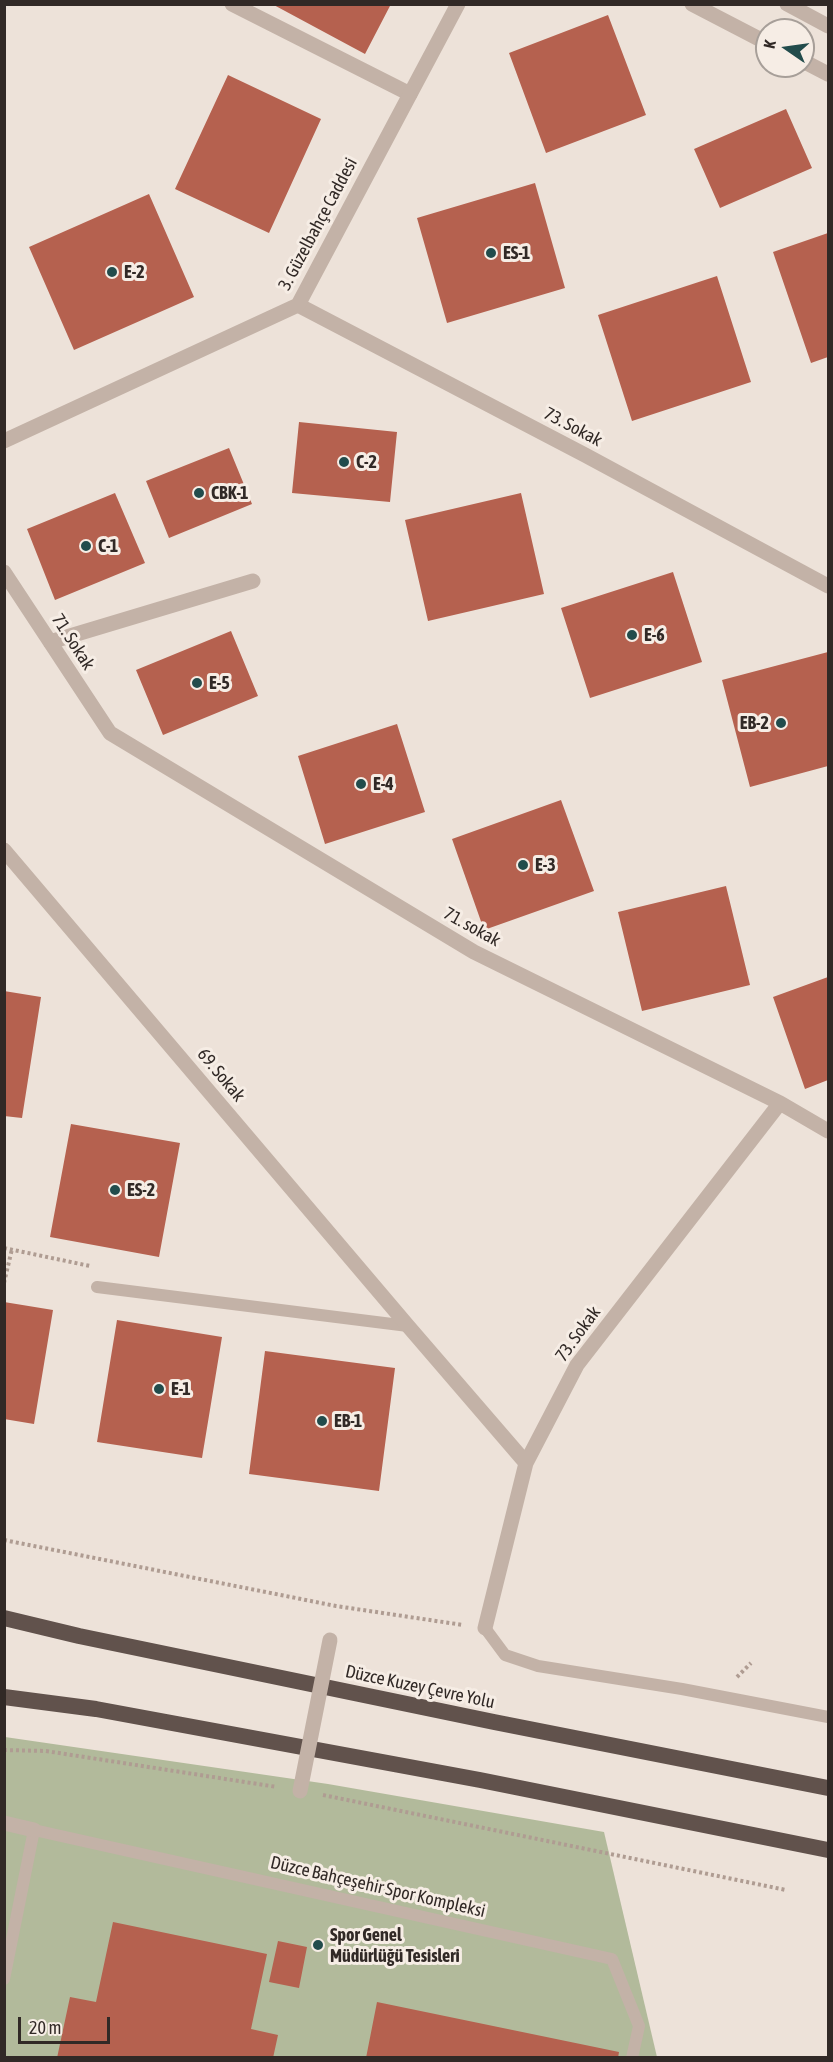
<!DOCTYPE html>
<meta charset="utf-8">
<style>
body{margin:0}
#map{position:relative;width:833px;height:2062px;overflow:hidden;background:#ede2d9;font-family:"Asap Condensed",sans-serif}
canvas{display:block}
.frame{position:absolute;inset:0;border:6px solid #312926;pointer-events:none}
.north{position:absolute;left:755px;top:18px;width:60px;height:60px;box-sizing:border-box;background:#f6ede5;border:2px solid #a79f99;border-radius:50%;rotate:283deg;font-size:16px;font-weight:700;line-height:24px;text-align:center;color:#312926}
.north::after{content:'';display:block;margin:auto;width:21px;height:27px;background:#224c4c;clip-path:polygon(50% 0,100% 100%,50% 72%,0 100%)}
.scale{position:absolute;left:18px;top:2017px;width:92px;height:27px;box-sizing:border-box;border:3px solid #312926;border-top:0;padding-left:8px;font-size:18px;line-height:21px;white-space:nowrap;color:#312926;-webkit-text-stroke:4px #f6ede5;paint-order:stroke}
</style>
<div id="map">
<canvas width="833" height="2062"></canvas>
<div class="frame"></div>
<div class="north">K</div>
<div class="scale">20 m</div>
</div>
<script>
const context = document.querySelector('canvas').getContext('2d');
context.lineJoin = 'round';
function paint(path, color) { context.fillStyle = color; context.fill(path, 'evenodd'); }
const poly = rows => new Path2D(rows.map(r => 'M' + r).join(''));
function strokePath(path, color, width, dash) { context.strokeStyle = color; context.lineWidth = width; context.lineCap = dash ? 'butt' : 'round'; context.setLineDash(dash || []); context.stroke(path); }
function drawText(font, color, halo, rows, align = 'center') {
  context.font = font + ' "Asap Condensed",sans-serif'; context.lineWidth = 6; context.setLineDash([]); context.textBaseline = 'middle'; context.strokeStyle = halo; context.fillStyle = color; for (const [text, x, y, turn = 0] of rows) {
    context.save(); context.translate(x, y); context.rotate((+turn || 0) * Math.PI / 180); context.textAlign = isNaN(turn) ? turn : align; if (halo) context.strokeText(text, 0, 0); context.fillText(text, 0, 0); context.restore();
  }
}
paint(poly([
 [5,1737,328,1784,604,1832,657,2057,5,2058]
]), '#b2ba9b');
paint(poly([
 [272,4,391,4,365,54],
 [608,15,646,115,546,153,509,53],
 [228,75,321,119,269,233,175,189],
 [786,109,812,168,720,208,694,149],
 [535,183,565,288,447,323,417,218],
 [149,194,194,297,74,350,29,247],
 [828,233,828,357,811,363,773,252],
 [717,276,751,382,632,421,598,315],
 [299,422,397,432,390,502,292,493],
 [229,448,252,504,169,538,146,481],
 [115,493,145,563,55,600,27,529],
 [521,493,544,594,428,621,405,520],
 [673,572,702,662,590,698,561,608],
 [231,631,258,696,163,735,136,670],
 [828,652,828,766,750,787,722,680],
 [397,724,425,812,325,844,298,756],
 [561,800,594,891,484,930,452,839],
 [726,886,750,985,642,1011,618,912],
 [828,977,828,1080,805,1089,773,997],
 [4,991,41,997,22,1118,4,1116],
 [71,1124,180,1143,159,1257,50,1237],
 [4,1302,53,1310,34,1424,4,1419],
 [117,1320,222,1337,202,1458,97,1442],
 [265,1351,395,1368,379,1491,249,1474],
 [113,1922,267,1954,251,2029,278,2035,273,2058,57,2058,70,1997,96,2002],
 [278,1941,307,1947,299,1988,269,1982],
 [377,2002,619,2052,618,2058,366,2058]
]), '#b5614f');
strokePath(poly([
 [4,1248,90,1266],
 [4,1283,12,1249],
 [4,1540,336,1606,463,1625],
 [737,1677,751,1663],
 [4,1750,46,1751,277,1787],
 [323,1795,786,1890]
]), '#af9c92', 4, [3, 3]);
strokePath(poly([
 [97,1287,408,1326],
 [485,1628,505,1655,538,1666,682,1689,828,1717],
 [4,1979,34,1830,612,1959,639,2026,632,2058]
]), '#c3b2a7', 12);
strokePath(poly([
 [4,1823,34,1830]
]), '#c3b2a7', 15);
strokePath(poly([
 [232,4,410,94],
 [692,4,767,43],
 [787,4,828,26],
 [803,61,828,74],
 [298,305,585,455,828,586],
 [4,572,110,733,474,952,780,1103,828,1131],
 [50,642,253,581],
 [4,850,408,1326,526,1463],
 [485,1628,526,1463,577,1365,780,1103]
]), '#c3b2a7', 15);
strokePath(poly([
 [4,441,298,305,458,4]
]), '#c3b2a7', 15);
strokePath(poly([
 [4,1618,79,1636,494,1722,828,1788],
 [4,1697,96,1709,480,1780,828,1850]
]), '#61524c', 16);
strokePath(poly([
 [300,1791,330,1640]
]), '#c3b2a7', 15);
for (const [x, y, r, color] of [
 [491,253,6,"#224c4c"],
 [112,272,6,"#224c4c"],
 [344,462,6,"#224c4c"],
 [199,493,6,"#224c4c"],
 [86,546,6,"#224c4c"],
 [632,635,6,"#224c4c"],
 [197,683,6,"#224c4c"],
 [781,723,6,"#224c4c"],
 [361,784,6,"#224c4c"],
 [523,865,6,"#224c4c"],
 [115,1190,6,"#224c4c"],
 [159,1389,6,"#224c4c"],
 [322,1421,6,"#224c4c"],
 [318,1945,6,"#224c4c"]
]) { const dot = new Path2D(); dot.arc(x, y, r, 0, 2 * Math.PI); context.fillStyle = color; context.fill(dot); strokePath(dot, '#f6ede5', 2); }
drawText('18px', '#312926', '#f6ede5', [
 ["3. Güzelbahçe Caddesi",318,224,-62],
 ["73. Sokak",573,427,28],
 ["71. Sokak",73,642,57],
 ["71. sokak",472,927,29],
 ["69. Sokak",221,1075,50],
 ["73. Sokak",578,1334,-54],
 ["Düzce Kuzey Çevre Yolu",420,1687,12],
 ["Düzce Bahçeşehir Spor Kompleksi",378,1887,13]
]);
drawText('bold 18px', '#312926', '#f6ede5', [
 ["ES-1",503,253],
 ["E-2",124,272],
 ["C-2",356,462],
 ["CBK-1",211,493],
 ["C-1",98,546],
 ["E-6",644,635],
 ["E-5",209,683],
 ["EB-2",769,723,"right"],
 ["E-4",373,784],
 ["E-3",535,865],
 ["ES-2",127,1190],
 ["E-1",171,1389],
 ["EB-1",334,1421],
 ["Spor Genel",330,1935],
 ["Müdürlüğü Tesisleri",330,1956]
], 'left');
</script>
